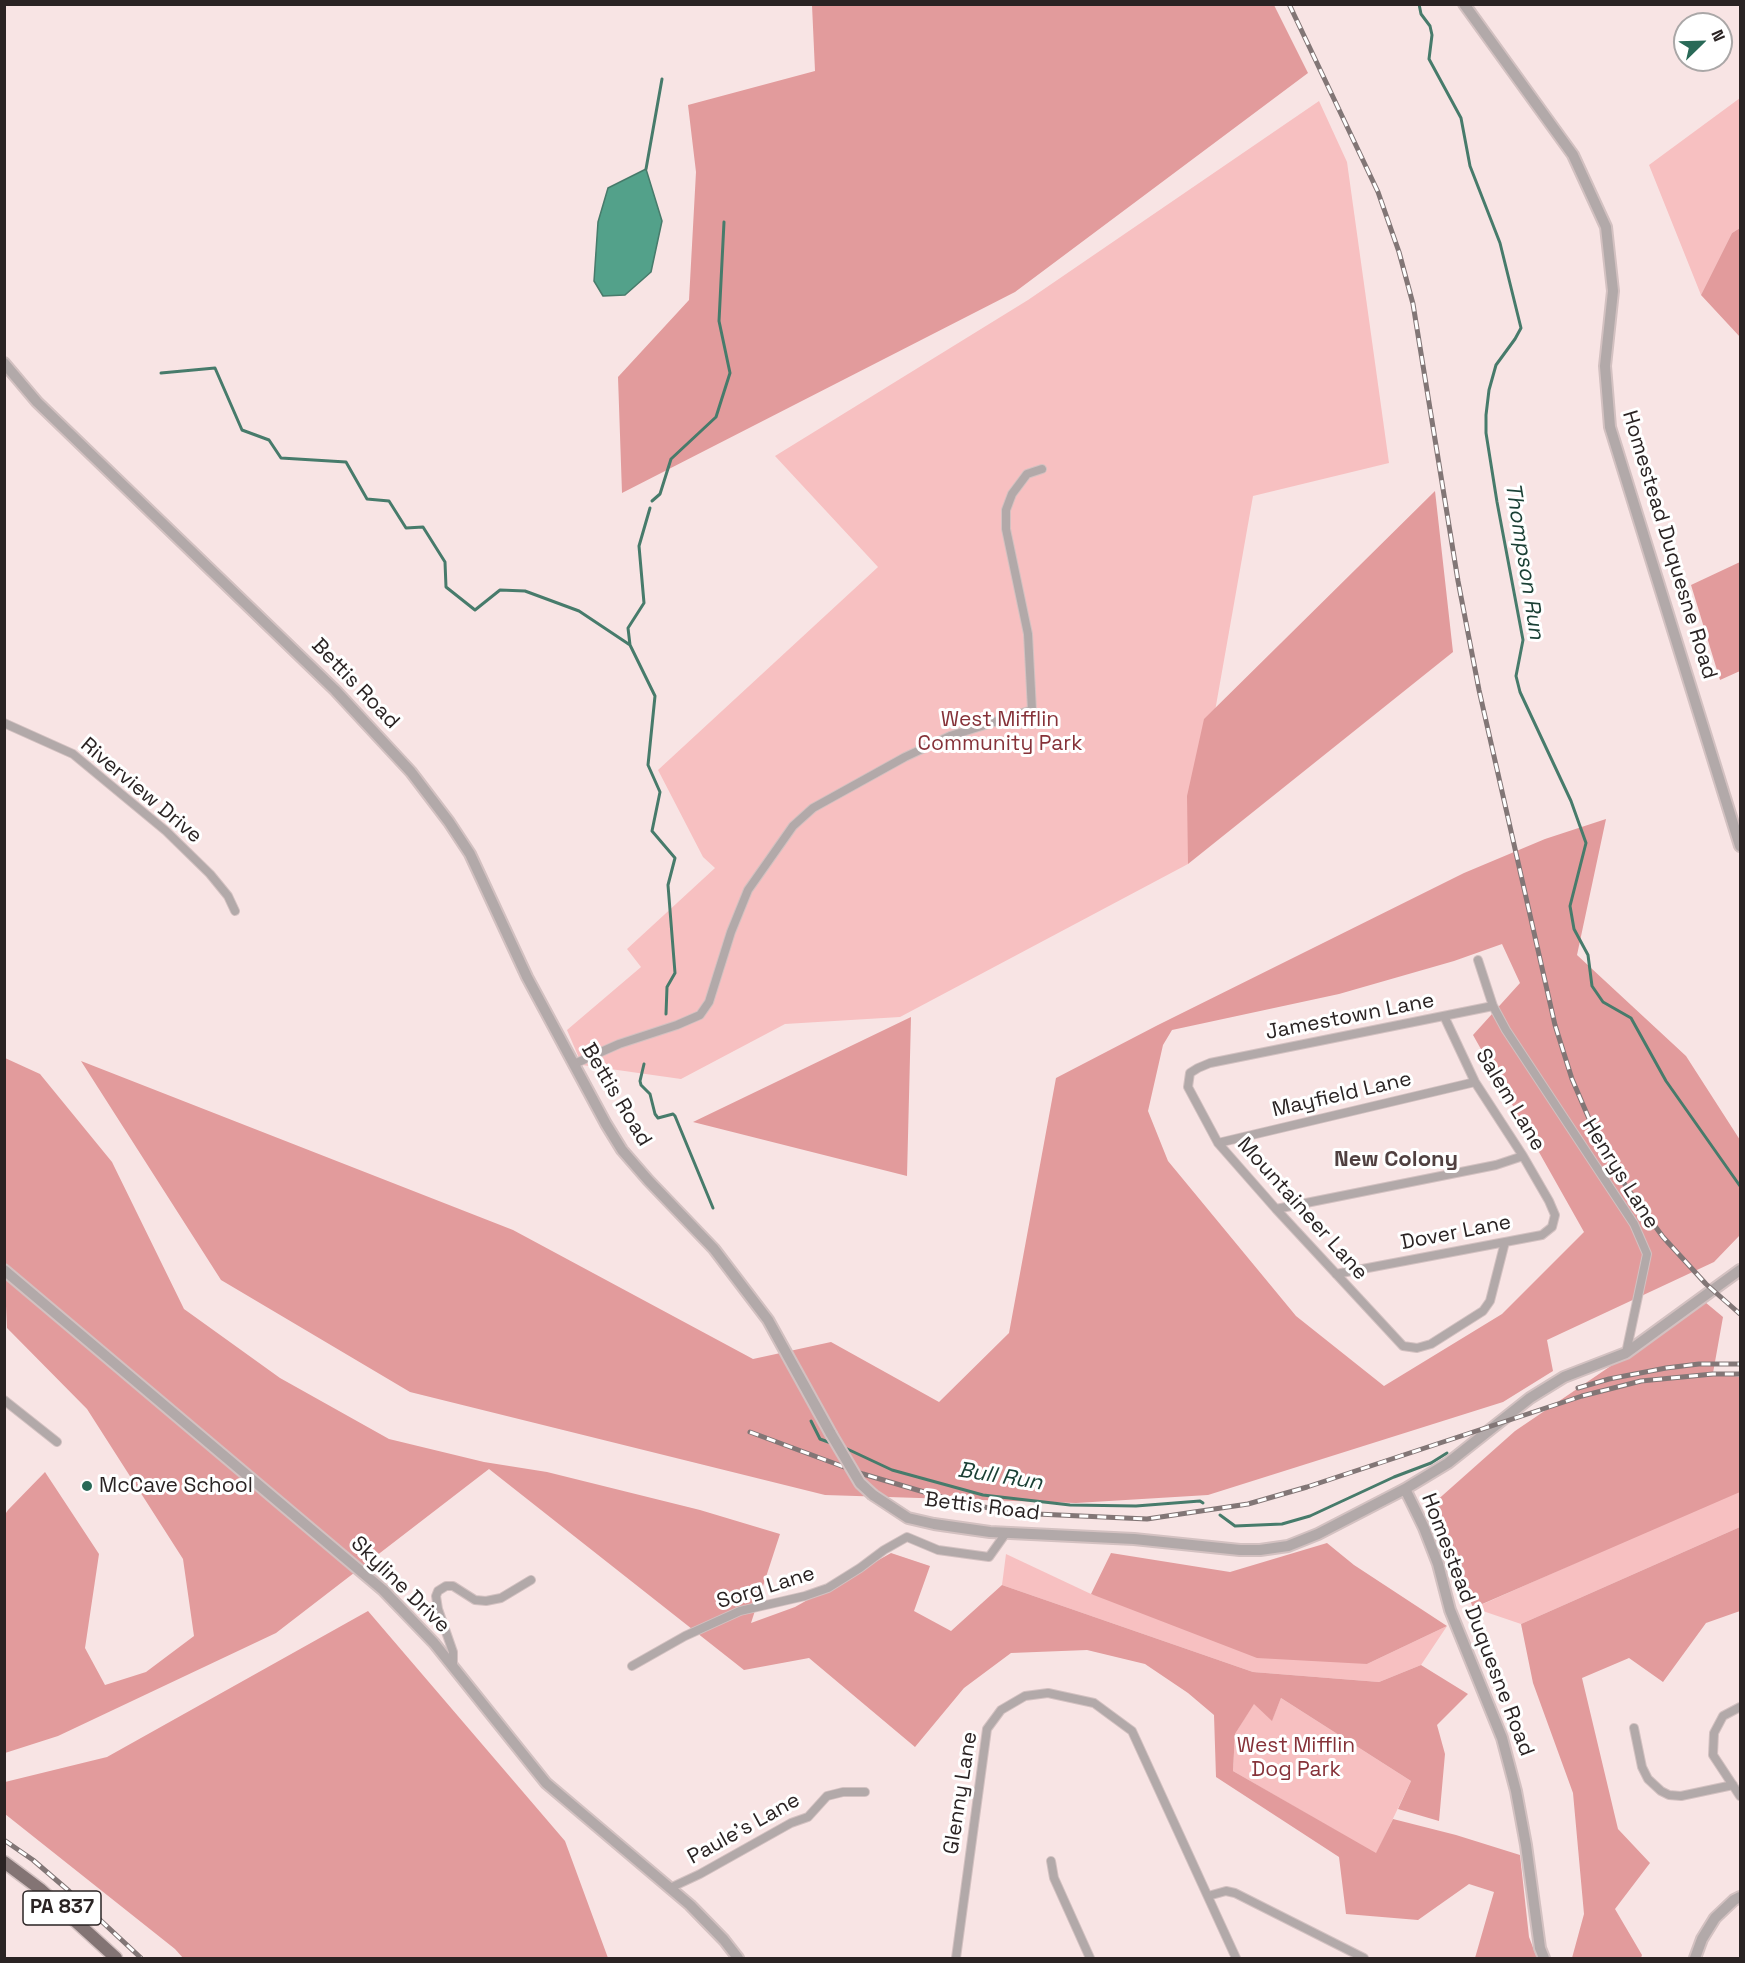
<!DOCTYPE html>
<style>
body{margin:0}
#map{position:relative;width:1745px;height:1963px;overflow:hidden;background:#f8e4e4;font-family:"Space Grotesk",sans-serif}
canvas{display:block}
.frame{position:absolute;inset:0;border:6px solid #2a2323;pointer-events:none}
.north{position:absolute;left:1673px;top:12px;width:60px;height:60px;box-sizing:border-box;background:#fff;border:2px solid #aaa7a7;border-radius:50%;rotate:67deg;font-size:16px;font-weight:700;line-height:24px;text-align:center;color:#2a2323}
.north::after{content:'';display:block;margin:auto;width:21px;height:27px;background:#296957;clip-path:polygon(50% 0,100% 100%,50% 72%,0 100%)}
</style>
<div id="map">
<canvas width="1745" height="1963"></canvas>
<div class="frame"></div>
<div class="north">N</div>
</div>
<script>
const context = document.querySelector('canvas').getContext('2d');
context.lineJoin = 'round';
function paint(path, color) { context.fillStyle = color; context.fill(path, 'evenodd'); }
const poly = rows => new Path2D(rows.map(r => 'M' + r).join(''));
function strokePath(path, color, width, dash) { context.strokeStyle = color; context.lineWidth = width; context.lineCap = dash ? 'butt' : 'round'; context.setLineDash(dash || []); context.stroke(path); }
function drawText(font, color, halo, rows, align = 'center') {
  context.font = font + ' "Space Grotesk",sans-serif'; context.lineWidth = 6; context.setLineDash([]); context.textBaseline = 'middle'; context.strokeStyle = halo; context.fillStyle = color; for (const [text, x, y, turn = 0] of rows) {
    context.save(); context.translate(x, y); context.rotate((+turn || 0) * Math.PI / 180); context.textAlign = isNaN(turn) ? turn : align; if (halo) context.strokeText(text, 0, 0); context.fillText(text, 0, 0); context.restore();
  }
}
paint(poly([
 [1740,98,1740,228,1732,233,1701,295,1649,165],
 [1319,101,1347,162,1389,463,1253,496,1188,864,900,1017,785,1024,681,1079,582,1065,567,1030,641,967,627,949,715,868,703,857,658,770,878,567,775,456,1028,300],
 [1740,1490,1740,1527,1521,1624,1474,1608],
 [1006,1554,1091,1594,1367,1664,1447,1626,1421,1665,1379,1682,1253,1672,1002,1585],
 [1281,1698,1411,1781,1376,1854,1233,1771,1235,1734,1254,1703,1272,1720]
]), '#f7c0c1');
paint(poly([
 [812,5,1274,5,1308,73,1015,292,622,493,618,377,689,300,696,172,688,105,815,71],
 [1740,228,1740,337,1701,295,1732,233],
 [1435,491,1453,652,1188,864,1187,796,1204,719],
 [1740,562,1740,671,1720,680,1691,585],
 [1606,819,1577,955,1686,1056,1740,1140,1740,1235,1714,1262,1547,1340,1553,1371,1503,1402,1208,1495,1076,1503,825,1495,410,1392,221,1280,81,1061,513,1230,753,1359,831,1342,939,1402,1009,1333,1056,1078,1158,1025,1464,873,1545,839],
 [1502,944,1520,983,1473,1035,1584,1232,1502,1314,1384,1386,1296,1316,1168,1161,1148,1111,1163,1045,1172,1030,1339,994,1454,961],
 [911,1017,907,1176,693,1122],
 [5,1058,40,1074,112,1162,184,1309,280,1378,389,1439,484,1462,547,1472,700,1510,780,1534,751,1623,795,1607,891,1553,930,1566,914,1611,951,1631,1002,1585,1253,1672,1379,1682,1421,1665,1468,1694,1437,1725,1445,1754,1439,1821,1398,1809,1411,1781,1281,1698,1272,1721,1254,1704,1235,1734,1233,1771,1376,1853,1393,1819,1456,1835,1520,1855,1529,1937,1537,1958,1475,1958,1494,1892,1469,1884,1418,1920,1346,1914,1339,1857,1216,1777,1214,1715,1188,1693,1145,1664,1087,1650,1011,1653,964,1688,915,1747,809,1658,744,1670,489,1469,276,1633,58,1736,5,1753,4,1516,8,1510,45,1472,99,1554,85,1648,105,1685,146,1672,194,1636,183,1559,87,1409,7,1328,4,1262],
 [1705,1302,1723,1317,1713,1373,1740,1377,1740,1492,1473,1608,1434,1503,1515,1431],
 [1740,1527,1740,1611,1706,1623,1663,1682,1629,1658,1582,1678,1618,1829,1650,1863,1615,1909,1642,1955,1641,1958,1572,1958,1584,1914,1573,1793,1533,1683,1521,1624],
 [1327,1543,1354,1565,1447,1626,1367,1664,1257,1658,1091,1594,1111,1553,1230,1572],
 [368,1611,565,1841,608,1958,183,1958,175,1949,5,1814,5,1782,107,1757]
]), '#e29b9c');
const water = poly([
 [646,169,662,221,651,272,625,295,603,296,594,281,598,222,608,188,646,169]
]);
paint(water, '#53a18a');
strokePath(water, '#477b6b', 1.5);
strokePath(poly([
 [1419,4,1421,14,1430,26,1432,35,1429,59,1461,118,1470,166,1500,243,1521,328,1515,339,1496,365,1489,390,1486,415,1486,433,1497,502,1523,640,1516,676,1520,692,1571,801,1586,843,1570,906,1574,929,1588,955,1592,986,1603,1002,1631,1018,1666,1081,1740,1186],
 [646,169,662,79],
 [161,373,215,368,242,430,269,440,281,458,346,462,367,499,389,501,406,528,423,527,445,562,446,587,475,610,500,590,525,591,579,611,630,645,655,696,648,765,660,792,652,831,675,858,668,885,675,973,667,987,666,1014],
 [652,501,660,494,671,459,716,417,730,373,719,321,724,222],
 [630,645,628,628,644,603,639,546,650,508],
 [644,1064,640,1081,641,1085,650,1094,655,1114,658,1118,673,1114,675,1116,713,1208],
 [811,1421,820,1439,831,1443],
 [843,1447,892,1470,983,1495,1070,1505,1136,1506,1200,1501,1203,1503],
 [1220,1515,1235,1526,1282,1524,1310,1516,1394,1477,1431,1463,1447,1453]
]), '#477b6b', 3);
const minor = poly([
 [4,723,73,754,166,831,210,874,228,896,235,911],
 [1478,960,1493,1006],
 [574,1064,619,1044,677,1025,700,1015,709,1002,731,932,748,890,793,826,813,808,905,757,950,736,1032,710,1028,634,1006,529,1006,510,1012,494,1027,474,1042,469],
 [1218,1143,1475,1082],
 [1276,1209,1496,1165,1523,1156],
 [1505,1242,1490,1301,1483,1311,1431,1344,1417,1348,1403,1346,1276,1209,1218,1143,1188,1087,1190,1073,1198,1068,1210,1063,1493,1006,1506,1030,1634,1224,1647,1254,1626,1353],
 [1336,1274,1542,1235,1552,1227,1555,1215,1549,1201,1523,1156,1475,1082,1444,1016],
 [4,1400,57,1442],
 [453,1666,453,1652,438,1609,436,1596,438,1591,446,1586,453,1586,475,1600,486,1601,501,1598,531,1580],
 [632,1666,685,1636,740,1611,805,1596,828,1588,860,1568,884,1550,907,1537,938,1550,989,1557,1006,1533],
 [1740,1707,1723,1716,1714,1733,1713,1755,1740,1796],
 [1634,1728,1642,1767,1648,1779,1661,1791,1669,1795,1681,1796,1733,1785],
 [1051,1861,1054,1878,1090,1958],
 [670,1888,700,1874,791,1823,808,1817,827,1796,843,1792,865,1792],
 [1208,1896,1226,1891,1235,1893,1364,1958],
 [956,1958,987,1729,1001,1710,1025,1696,1048,1693,1094,1703,1132,1731,1236,1958]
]);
const tertiary = poly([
 [1464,4,1573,155,1606,227,1613,291,1605,366,1610,427,1740,846],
 [4,363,37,402,335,690,411,772,449,822,470,854,527,977,606,1124,622,1150,648,1180,714,1249,768,1320,831,1434],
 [4,1270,383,1590,434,1643,546,1783,690,1905,724,1940,738,1958],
 [1405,1489,1424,1528,1438,1564,1450,1610,1502,1738,1516,1791,1526,1845,1540,1948,1544,1958],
 [873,1495,908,1518,934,1524,990,1532,1134,1539,1240,1550,1260,1550,1288,1546,1318,1534,1405,1489,1448,1463,1530,1398,1564,1377,1626,1353,1740,1270],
 [1695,1958,1702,1939,1715,1918,1734,1900,1740,1897]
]);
const primary = poly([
 [4,1862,40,1889,116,1958]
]);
strokePath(minor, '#d3c1c1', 10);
strokePath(tertiary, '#d3c1c1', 14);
strokePath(primary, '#d3c1c1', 15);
strokePath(minor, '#b2a9a9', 8);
strokePath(tertiary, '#b2a9a9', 10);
strokePath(primary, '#837474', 12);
const rail = poly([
 [1289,4,1378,192,1399,252,1413,304,1458,581,1479,690,1555,1025,1572,1079,1599,1142,1627,1188,1663,1237,1706,1284,1740,1314],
 [1578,1388,1609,1379,1666,1368,1699,1364,1740,1364],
 [750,1432,863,1474,958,1502,1015,1513,1147,1519,1248,1504,1307,1487,1582,1396,1641,1381,1713,1374,1740,1374],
 [4,1840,33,1860,69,1891,141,1958]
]);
strokePath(rail, '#827676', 5);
strokePath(rail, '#fff', 3, [9]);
const tertiaryBridge = poly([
 [831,1434,860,1483,873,1495]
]);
strokePath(tertiaryBridge, '#d3c1c1', 14, []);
strokePath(tertiaryBridge, '#b2a9a9', 10);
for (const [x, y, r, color] of [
 [87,1486,6,"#296957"]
]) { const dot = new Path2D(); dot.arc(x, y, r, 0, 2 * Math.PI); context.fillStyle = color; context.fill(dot); strokePath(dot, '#fff', 2); }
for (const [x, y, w] of [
 [62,1908,78]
]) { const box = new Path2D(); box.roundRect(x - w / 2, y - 17, w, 34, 4.5); context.fillStyle = '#fff'; context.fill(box); strokePath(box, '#2a2323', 1.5); }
drawText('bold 20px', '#2a2323', null, [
 ["PA 837",62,1908]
]);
drawText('21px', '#2a2323', '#fff', [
 ["Homestead Duquesne Road",1669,545,73],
 ["Bettis Road",355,684,46],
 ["Riverview Drive",141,791,40],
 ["Jamestown Lane",1350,1017,-11],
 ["Bettis Road",616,1095,59],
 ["Mayfield Lane",1342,1095,-13],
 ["Salem Lane",1510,1100,59],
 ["Henrys Lane",1620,1174,58],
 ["Mountaineer Lane",1302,1209,48],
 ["Dover Lane",1456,1233,-11],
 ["Bettis Road",982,1507,7],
 ["Skyline Drive",400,1585,44],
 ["Sorg Lane",766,1588,-17],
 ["Homestead Duquesne Road",1477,1625,69],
 ["Glenny Lane",961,1793,-81],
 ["Paule's Lane",744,1829,-29]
]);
drawText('21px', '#863239', '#fff', [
 ["West Mifflin",1000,720],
 ["Community Park",1000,744],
 ["West Mifflin",1296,1746],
 ["Dog Park",1296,1770]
]);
drawText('21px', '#2a2323', '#fff', [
 ["McCave School",99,1486]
], 'left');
drawText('italic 22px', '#1b4035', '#fff', [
 ["Thompson Run",1524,561,81],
 ["Bull Run",1000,1477,9]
]);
drawText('bold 22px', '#504040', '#fff', [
 ["New Colony",1396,1160]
]);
</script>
